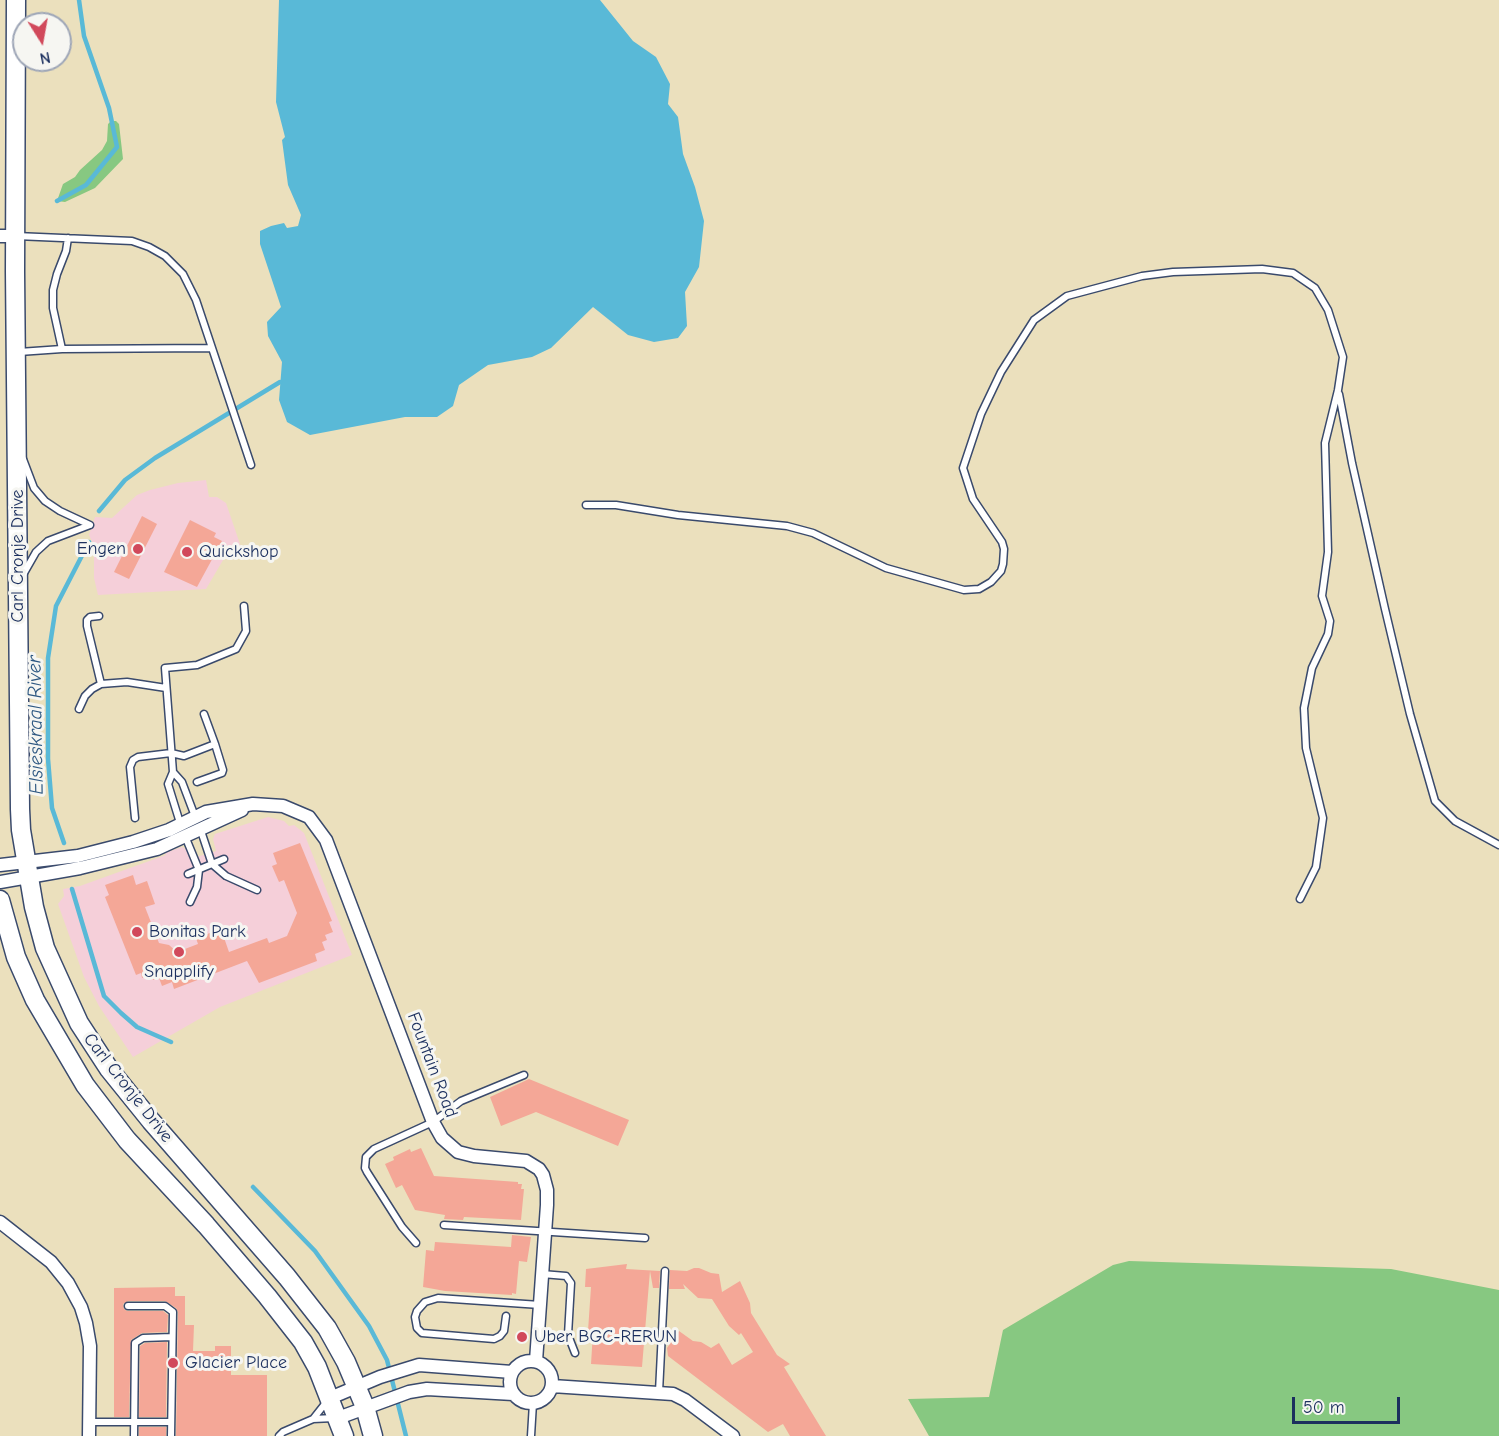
<!DOCTYPE html>
<style>
body{margin:0}
#map{position:relative;width:1499px;height:1436px;overflow:hidden;background:#ebe0bd;font-family:"Comic Neue",sans-serif}
canvas{display:block}
.north{position:absolute;left:12px;top:12px;width:60px;height:60px;box-sizing:border-box;background:#f6f6f2;border:2px solid #9ea6b7;border-radius:50%;rotate:169deg;font-size:16px;font-weight:700;line-height:24px;text-align:center;color:#1b2f5e}
.north::after{content:'';display:block;margin:auto;width:21px;height:27px;background:#d1495b;clip-path:polygon(50% 0,100% 100%,50% 72%,0 100%)}
.scale{position:absolute;left:1292px;top:1397px;width:108px;height:27px;box-sizing:border-box;border:3px solid #1b2f5e;border-top:0;padding-left:8px;font-size:18px;line-height:21px;white-space:nowrap;color:#1b2f5e;-webkit-text-stroke:4px #f6f6f2;paint-order:stroke}
</style>
<div id="map">
<canvas width="1499" height="1436"></canvas>
<div class="north">N</div>
<div class="scale">50 m</div>
</div>
<script>
const context = document.querySelector('canvas').getContext('2d');
context.lineJoin = 'round';
function paint(path, color) { context.fillStyle = color; context.fill(path, 'evenodd'); }
const poly = rows => new Path2D(rows.map(r => 'M' + r).join(''));
function strokePath(path, color, width, dash) { context.strokeStyle = color; context.lineWidth = width; context.lineCap = dash ? 'butt' : 'round'; context.setLineDash(dash || []); context.stroke(path); }
function drawText(font, color, halo, rows, align = 'center') {
  context.font = font + ' "Comic Neue",sans-serif'; context.lineWidth = 6; context.setLineDash([]); context.textBaseline = 'middle'; context.strokeStyle = halo; context.fillStyle = color; for (const [text, x, y, turn = 0] of rows) {
    context.save(); context.translate(x, y); context.rotate((+turn || 0) * Math.PI / 180); context.textAlign = isNaN(turn) ? turn : align; if (halo) context.strokeText(text, 0, 0); context.fillText(text, 0, 0); context.restore();
  }
}
paint(poly([
 [206,480,209,497,217,497,226,503,242,550,226,555,206,589,98,595,94,578,94,546,89,535,95,517,112,518,137,495,150,490,178,483],
 [268,817,284,821,289,826,294,825,304,833,352,955,220,1007,133,1057,99,1006,84,977,58,904,64,896,63,889,80,886,166,855,165,853,182,847,186,849,190,859,216,851,213,839,215,834]
]), '#f5cfd9');
paint(poly([
 [111,121,116,121,119,124,123,159,95,188,65,202,57,201,63,184,75,177,80,170,102,150,107,141,108,124],
 [1129,1261,1391,1269,1499,1290,1499,1436,929,1436,908,1399,989,1397,1003,1330,1113,1265]
]), '#87c881');
paint(poly([
 [279,0,600,0,633,41,656,57,670,84,668,104,678,117,683,154,695,187,704,221,699,267,685,292,687,326,678,338,654,342,628,335,593,307,551,348,532,357,488,365,459,385,453,406,437,417,405,417,310,435,287,422,279,400,282,362,268,336,267,322,281,307,260,244,260,231,271,226,284,223,287,228,298,226,301,215,288,185,282,140,285,137,276,102]
]), '#59b9d7');
strokePath(poly([
 [57,201,86,185,117,147,109,108,84,36,79,0],
 [99,511,125,480,155,458,280,382],
 [64,843,52,808,48,759,48,658,56,606,89,542],
 [72,889,104,996,121,1013,137,1027,171,1042],
 [253,1187,315,1251,369,1326,387,1360,406,1436]
]), '#59b9d7', 4.5);
paint(poly([
 [142,516,157,524,129,579,114,572],
 [190,520,216,533,214,537,222,541,197,587,164,572],
 [300,843,332,921,329,922,333,932,325,935,327,940,322,942,325,950,315,954,317,961,259,983,247,961,174,989,172,982,162,986,159,978,153,980,151,974,142,978,141,973,136,975,105,897,109,895,105,885,133,875,136,885,147,881,155,904,145,907,159,943,169,945,177,952,198,944,196,938,221,929,229,952,267,938,269,943,287,936,297,913,284,880,279,882,272,866,277,864,273,853],
 [529,1079,629,1120,618,1146,536,1112,501,1126,490,1097],
 [421,1148,434,1176,518,1182,518,1184,522,1184,521,1189,524,1189,521,1220,464,1217,463,1220,444,1219,445,1215,415,1210,402,1185,396,1188,385,1164,394,1160,393,1157,410,1149,411,1152],
 [512,1235,531,1237,527,1262,519,1261,516,1294,512,1293,512,1295,445,1291,423,1287,426,1250,434,1251,435,1242,511,1247],
 [627,1264,626,1269,660,1271,659,1288,653,1288,650,1271,642,1367,591,1364,593,1332,588,1331,591,1287,585,1287,586,1269],
 [694,1268,699,1268,711,1273,719,1274,722,1292,740,1281,750,1303,751,1313,777,1355,790,1364,784,1367,826,1436,790,1436,783,1424,768,1432,668,1356,667,1348,679,1331,693,1341,701,1342,711,1348,719,1343,732,1365,753,1352,741,1333,739,1335,729,1326,712,1299,698,1298,683,1284,685,1289,669,1289,670,1270,687,1271],
 [175,1287,175,1296,185,1296,185,1325,194,1325,193,1351,215,1351,215,1346,231,1346,231,1375,267,1375,267,1436,176,1436,178,1312,176,1308,165,1301,128,1301,123,1304,124,1309,127,1311,163,1311,168,1315,167,1332,142,1333,131,1340,129,1417,114,1417,114,1288],
 [167,1342,166,1417,139,1417,140,1346,145,1343],
 [139,1427,166,1427,166,1436,139,1436]
]), '#f4a797');
const service = poly([
 [16,236,132,241,149,247,165,256,183,274,196,300,251,465],
 [62,349,53,308,53,290,57,274,66,251,68,238],
 [19,352,62,349,212,348],
 [1339,394,1352,463,1385,609,1410,714,1435,801,1455,821,1499,845],
 [23,459,34,488,45,501,60,511,90,525],
 [586,505,616,505,678,515,787,526,813,533,886,568,964,590,979,589,991,582,1001,571,1003,564,1004,549,1002,542,973,499,963,468,981,414,1001,372,1034,320,1067,296,1142,276,1173,272,1262,269,1293,273,1315,288,1328,310,1343,357,1338,390,1325,443,1328,552,1322,596,1330,621,1328,634,1312,668,1304,708,1306,748,1323,818,1316,867,1300,899],
 [24,573,36,552,48,541,90,525],
 [99,616,90,617,87,620,87,626,101,684],
 [79,709,85,696,92,689,101,684,127,682,166,688],
 [204,714,215,744],
 [173,772,182,782,196,819],
 [135,818,130,767,133,760,138,757,171,753,184,756,215,744,223,770,222,773,197,782],
 [181,826,168,784,173,772,165,668,197,665,236,649,246,631,244,606],
 [200,828,212,864,226,876,257,890],
 [185,836,199,870,197,887,190,902],
 [188,874,224,859],
 [444,1225,645,1238],
 [416,1243,402,1227,367,1172,365,1168,366,1157,374,1149,433,1122,461,1101,524,1075],
 [542,1274,566,1276,571,1283,568,1335,575,1353],
 [128,1306,165,1306,173,1312,171,1436],
 [506,1316,504,1331,500,1336,494,1339,422,1333,417,1328,415,1317,417,1311,425,1302,438,1298,540,1305],
 [659,1392,665,1271],
 [313,1419,328,1400],
 [89,1422,171,1422],
 [134,1436,135,1343,143,1338,172,1337],
 [279,1436,283,1432,313,1419,334,1418],
 [531,1436,533,1403]
]);
const minor = poly([
 [0,236,15,236],
 [0,865,78,856,133,842,169,830,206,812,253,804,283,806,309,817,326,840,433,1122,442,1138,458,1152,474,1156,526,1161,539,1169,543,1175,547,1190,547,1205,536,1361],
 [0,882,80,868,157,849,242,810],
 [0,1222,51,1262,68,1283,81,1307,86,1323,90,1346,89,1436],
 '510 1382a21 21 0 1 1 42 0a21 21 0 1 1-42 0Z',
 [552,1386,673,1394,685,1400,733,1436],
 [330,1398,380,1377,419,1365,512,1372],
 [338,1418,409,1392,427,1389,513,1394]
]);
const secondary = poly([
 [16,0,15,271,20,809,21,830,34,907,45,948,79,1023,109,1069,151,1121,287,1277,327,1328,346,1362,365,1407,373,1436],
 [0,900,16,957,35,1000,85,1085,127,1140,206,1225,267,1296,303,1342,317,1367,344,1436]
]);
strokePath(service, '#3a4a6c', 9);
strokePath(minor, '#3a4a6c', 15);
strokePath(secondary, '#3a4a6c', 21);
strokePath(service, '#fff', 6);
strokePath(minor, '#fff', 12);
strokePath(secondary, '#fff', 18);
for (const [x, y, r, color] of [
 [138,549,6,"#d1495b"],
 [187,552,6,"#d1495b"],
 [137,932,6,"#d1495b"],
 [179,952,6,"#d1495b"],
 [522,1337,6,"#d1495b"],
 [173,1363,6,"#d1495b"]
]) { const dot = new Path2D(); dot.arc(x, y, r, 0, 2 * Math.PI); context.fillStyle = color; context.fill(dot); strokePath(dot, '#f6f6f2', 2); }
drawText('18px', '#1b2f5e', '#f6f6f2', [
 ["Engen",126,549,"right"],
 ["Quickshop",199,552],
 ["Bonitas Park",149,932],
 ["Snapplify",179,972,"center"],
 ["Uber BGC-RERUN",534,1337],
 ["Glacier Place",185,1363]
], 'left');
drawText('18px', '#1b2f5e', '#f6f6f2', [
 ["Carl Cronje Drive",18,556,-90],
 ["Fountain Road",432,1065,69],
 ["Carl Cronje Drive",128,1088,52]
]);
drawText('italic 20px', '#2e5882', '#f6f6f2', [
 ["Elsieskraal River",36,725,-91]
]);
</script>
